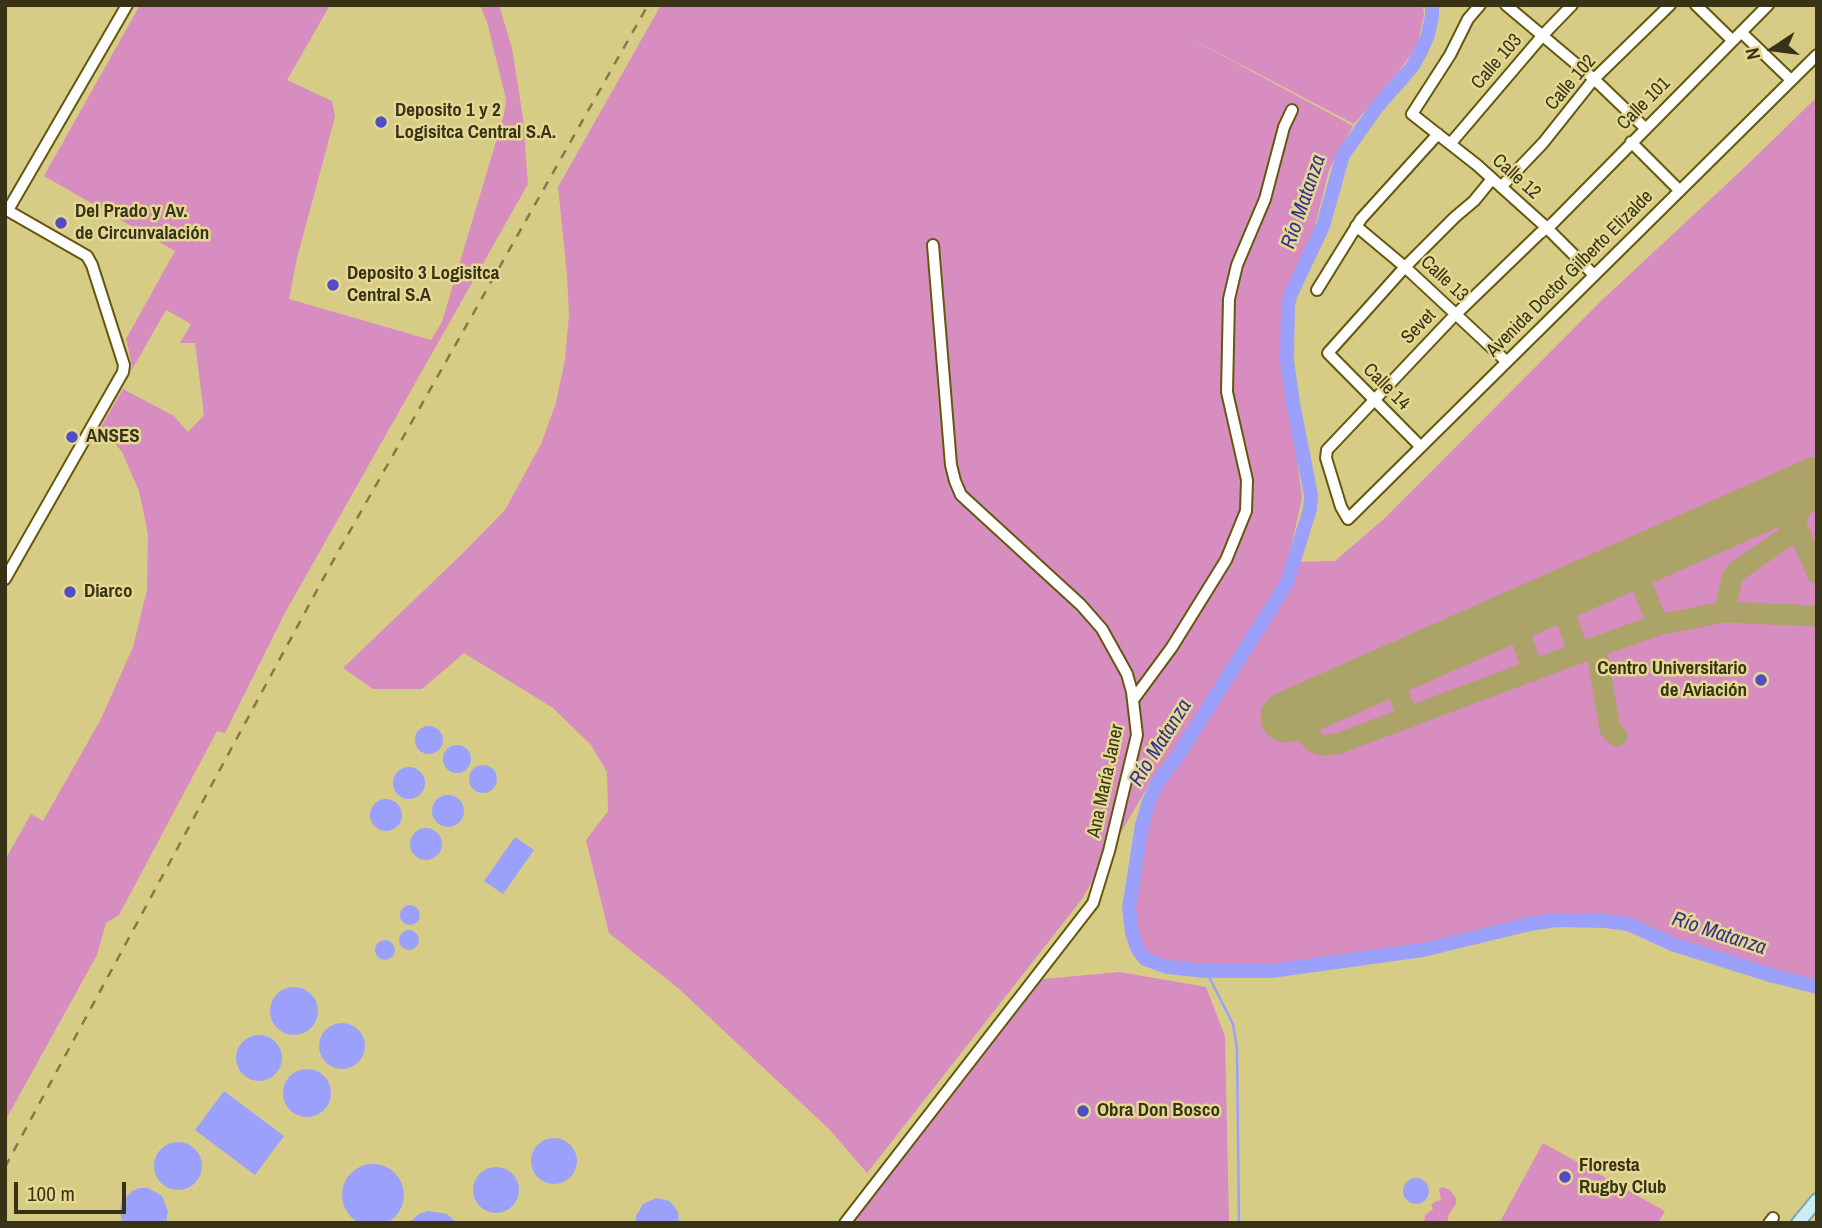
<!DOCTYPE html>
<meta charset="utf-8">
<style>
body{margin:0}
#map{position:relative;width:1822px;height:1228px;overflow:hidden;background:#d7cc86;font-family:"Archivo Narrow",sans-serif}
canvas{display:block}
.frame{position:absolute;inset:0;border:7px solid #383316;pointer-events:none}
.north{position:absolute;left:1738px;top:14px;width:70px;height:70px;-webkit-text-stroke:5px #e4d993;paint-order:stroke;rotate:257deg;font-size:19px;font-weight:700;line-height:28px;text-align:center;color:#383316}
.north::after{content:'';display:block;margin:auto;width:24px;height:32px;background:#383316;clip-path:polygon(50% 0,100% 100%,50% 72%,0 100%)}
.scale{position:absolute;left:14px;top:1182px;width:112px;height:32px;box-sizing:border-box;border:4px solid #383316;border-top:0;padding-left:9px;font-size:21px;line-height:24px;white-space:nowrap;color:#383316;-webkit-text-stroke:5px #e4d993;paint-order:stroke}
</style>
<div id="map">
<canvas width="1822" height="1228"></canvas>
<div class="frame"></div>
<div class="north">N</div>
<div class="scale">100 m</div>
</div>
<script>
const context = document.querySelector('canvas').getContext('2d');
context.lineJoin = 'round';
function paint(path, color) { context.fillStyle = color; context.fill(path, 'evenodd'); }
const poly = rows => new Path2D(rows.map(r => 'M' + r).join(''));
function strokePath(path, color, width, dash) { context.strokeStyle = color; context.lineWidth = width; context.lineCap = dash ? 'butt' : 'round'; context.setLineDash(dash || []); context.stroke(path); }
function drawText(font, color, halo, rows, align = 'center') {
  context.font = font + ' "Archivo Narrow",sans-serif'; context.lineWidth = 5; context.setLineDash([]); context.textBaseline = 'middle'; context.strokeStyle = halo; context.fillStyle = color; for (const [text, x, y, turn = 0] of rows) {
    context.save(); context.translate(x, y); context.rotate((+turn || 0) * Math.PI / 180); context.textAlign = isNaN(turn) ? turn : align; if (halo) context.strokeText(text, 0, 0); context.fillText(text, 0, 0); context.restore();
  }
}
paint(poly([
 [140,5,330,5,287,80,332,101,335,117,297,258,289,299,431,340,442,322,504,115,506,99,487,22,480,5,499,5,512,48,523,118,528,184,286,611,225,733,217,731,119,915,106,923,97,955,5,1121,5,860,31,814,43,821,101,719,133,647,147,590,148,534,139,491,122,452,101,427,123,389,174,416,188,432,204,415,195,343,180,343,191,324,166,310,130,373,132,365,126,339,175,251,44,176],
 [661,5,1423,5,1424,15,1417,46,1396,75,1354,124,1177,31,1353,126,1329,170,1314,230,1285,300,1284,359,1302,498,1284,579,1174,750,1151,781,1082,899,867,1173,829,1129,739,1045,678,988,609,933,586,840,608,811,607,772,591,745,553,708,464,653,422,689,373,689,343,668,464,552,505,510,541,444,556,403,565,360,569,315,567,275,558,187],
 [1817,97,1817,987,1770,975,1672,944,1628,924,1606,921,1556,920,1530,924,1423,950,1287,970,1206,971,1167,967,1145,959,1138,950,1132,933,1129,908,1142,825,1149,801,1158,782,1179,754,1287,583,1293,562,1335,561,1386,517,1601,301,1745,167],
 [1120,972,1206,987,1225,1036,1229,1223,853,1223,1043,979],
 [1543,1143,1665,1211,1658,1223,1505,1223,1501,1220],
 [1442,1187,1450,1190,1456,1198,1456,1204,1449,1214,1447,1223,1424,1223,1425,1215,1433,1209,1431,1205,1434,1202,1441,1200,1439,1189]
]), '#d78dbf');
paint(poly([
 '415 740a14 14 0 1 1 28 0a14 14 0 1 1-28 0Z',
 '443 759a14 14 0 1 1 28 0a14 14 0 1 1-28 0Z',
 '469 779a14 14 0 1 1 28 0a14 14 0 1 1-28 0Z',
 '393 783a16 16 0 1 1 32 0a16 16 0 1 1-32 0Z',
 '432 811a16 16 0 1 1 32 0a16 16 0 1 1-32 0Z',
 '370 815a16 16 0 1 1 32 0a16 16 0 1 1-32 0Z',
 '410 844a16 16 0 1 1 32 0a16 16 0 1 1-32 0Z',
 [515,837,534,850,503,894,484,881],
 '400 915a10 10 0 1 1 20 0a10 10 0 1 1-20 0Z',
 '399 940a10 10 0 1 1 20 0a10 10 0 1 1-20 0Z',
 '375 950a10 10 0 1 1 20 0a10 10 0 1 1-20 0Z',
 '270 1011a24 24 0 1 1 48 0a24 24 0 1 1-48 0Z',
 '319 1046a23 23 0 1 1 46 0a23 23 0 1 1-46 0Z',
 '236 1058a23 23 0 1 1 46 0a23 23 0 1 1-46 0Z',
 '283 1093a24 24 0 1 1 48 0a24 24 0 1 1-48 0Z',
 [224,1091,284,1136,255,1175,195,1130],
 '531 1161a23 23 0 1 1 46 0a23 23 0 1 1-46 0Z',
 '154 1166a24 24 0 1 1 48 0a24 24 0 1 1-48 0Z',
 '342 1195a31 31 0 1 1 62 0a31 31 0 1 1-62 0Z',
 '473 1190a23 23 0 1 1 46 0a23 23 0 1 1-46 0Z',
 '1403 1191a13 13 0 1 1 26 0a13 13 0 1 1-26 0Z',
 [140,1188,148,1188,162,1196,168,1211,166,1223,122,1223,120,1211,121,1203,132,1191],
 [656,1198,669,1201,674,1206,678,1212,679,1223,636,1223,636,1216,643,1204],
 [428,1211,447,1214,457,1223,409,1223,419,1214]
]), '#9ba1fa');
strokePath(poly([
 [1206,971,1233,1024,1237,1049,1239,1223]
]), '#9ba1fa', 2.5);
strokePath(poly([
 [1432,5,1432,16,1428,35,1421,51,1412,67,1377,107,1343,155,1323,226,1291,294,1288,304,1287,360,1293,403,1311,495,1310,509,1287,583,1179,754,1158,782,1149,801,1142,825,1129,908,1132,933,1138,950,1145,959,1167,967,1206,971,1271,971,1423,950,1530,924,1556,920,1606,921,1628,924,1672,944,1770,975,1817,987]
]), '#9ba1fa', 14);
strokePath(poly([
 [1795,522,1817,573],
 [1633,563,1658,625],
 [1724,612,1732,578,1736,572,1786,537,1795,522,1811,485],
 [1514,616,1533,671],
 [1596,647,1610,729,1617,736],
 [1579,653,1658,625,1724,612,1817,616],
 [1390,671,1408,718],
 [1293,714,1304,733,1316,743,1322,745,1337,744,1579,653,1558,596]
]), '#aca368', 21);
strokePath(poly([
 [1286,717,1817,482]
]), '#aca368', 51);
const minor = poly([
 [1480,5,1468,19,1450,55,1412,114,1477,165,1547,228,1594,275],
 [1506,5,1594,79,1645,128],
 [1696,5,1732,40],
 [1768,5,1553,223,1539,234,1451,319,1327,450,1326,458,1341,507,1348,519,1817,55],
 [1741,32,1791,80],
 [1631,142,1679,190],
 [1451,143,1543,35,1572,5],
 [1501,187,1543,143,1594,79,1670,5],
 [5,209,87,256,92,265,124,365,123,372,5,579],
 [8,210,127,5],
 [1356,226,1405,267,1506,361],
 [1317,290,1361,219,1438,134],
 [1420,446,1328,353,1405,267,1455,217,1474,201,1492,179],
 [1133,700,1172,647,1226,560,1246,511,1247,480,1227,392,1229,299,1237,265,1265,199,1284,127,1292,110],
 [845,1223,1093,903,1109,851,1137,735,1132,692,1127,674,1102,629,1081,605,961,495,955,481,951,465,933,245],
 [1769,1223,1773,1218]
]);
const major = poly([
 [1798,1223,1817,1200]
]);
strokePath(minor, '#64580d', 14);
strokePath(major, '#80a3a5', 16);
strokePath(minor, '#fff', 10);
strokePath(major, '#caecf7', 12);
strokePath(poly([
 [5,1167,329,568,648,5]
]), '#827a4a', 2.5, [9, 9]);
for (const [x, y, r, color] of [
 [381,122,7,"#534cc4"],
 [61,223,7,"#534cc4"],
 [333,285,7,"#534cc4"],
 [72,437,7,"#534cc4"],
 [70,592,7,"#534cc4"],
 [1761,680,7,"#534cc4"],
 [1083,1111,7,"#534cc4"],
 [1565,1177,7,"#534cc4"]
]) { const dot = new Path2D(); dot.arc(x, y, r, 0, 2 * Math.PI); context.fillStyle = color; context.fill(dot); strokePath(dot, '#e4d993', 2.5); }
drawText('19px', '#383316', '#e4d993', [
 ["Calle 103",1497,62,-49],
 ["Calle 102",1571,83,-49],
 ["Calle 101",1644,104,-45],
 ["Calle 12",1516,177,42],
 ["Avenida Doctor Gilberto Elizalde",1570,274,-45],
 ["Calle 13",1444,279,43],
 ["Sevet",1419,327,-46],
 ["Calle 14",1386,387,45],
 ["Ana María Janer",1106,781,-78]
]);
drawText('bold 19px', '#383316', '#e4d993', [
 ["Deposito 1 y 2",395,111],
 ["Logisitca Central S.A.",395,133],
 ["Del Prado y Av.",75,212],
 ["de Circunvalación",75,234],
 ["Deposito 3 Logisitca",347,274],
 ["Central S.A",347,296],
 ["ANSES",86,437],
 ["Diarco",84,592],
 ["Centro Universitario",1747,669,"right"],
 ["de Aviación",1747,691,"right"],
 ["Obra Don Bosco",1097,1111],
 ["Floresta",1579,1166],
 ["Rugby Club",1579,1188]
], 'left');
drawText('italic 21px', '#372e92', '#e4d993', [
 ["Río Matanza",1304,202,-71],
 ["Río Matanza",1161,743,-58],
 ["Río Matanza",1719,934,18]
]);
</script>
